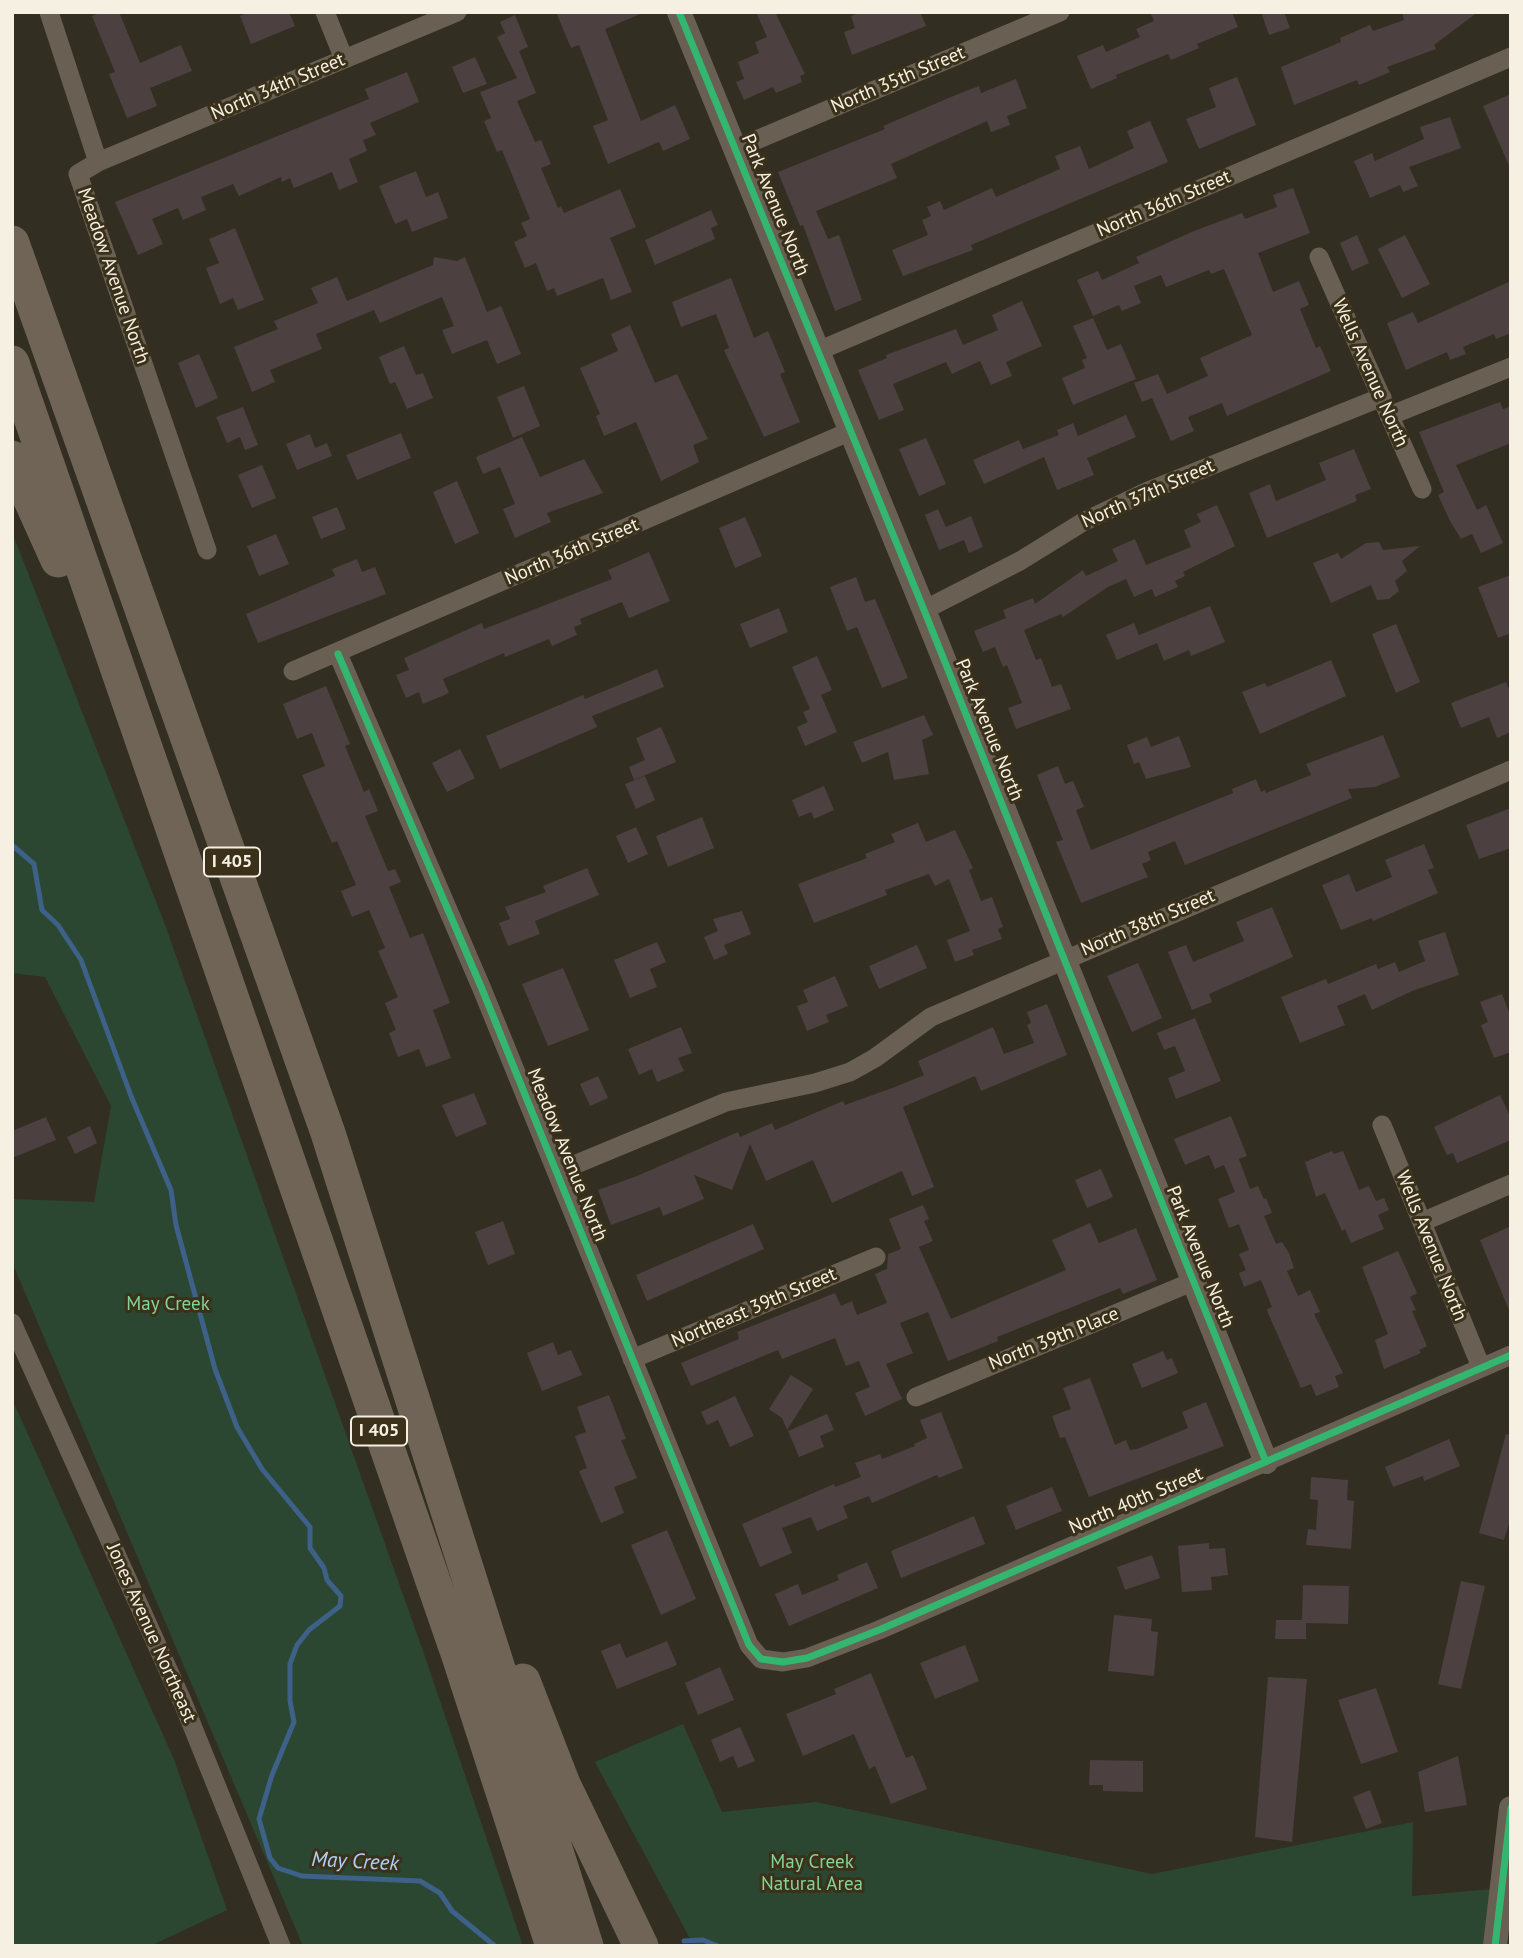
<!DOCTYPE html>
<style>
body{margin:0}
#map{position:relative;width:1523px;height:1958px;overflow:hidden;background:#332e22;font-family:"PT Sans",sans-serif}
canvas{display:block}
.frame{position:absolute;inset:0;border:14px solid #f6f0e2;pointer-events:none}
</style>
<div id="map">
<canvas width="1523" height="1958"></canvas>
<div class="frame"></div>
</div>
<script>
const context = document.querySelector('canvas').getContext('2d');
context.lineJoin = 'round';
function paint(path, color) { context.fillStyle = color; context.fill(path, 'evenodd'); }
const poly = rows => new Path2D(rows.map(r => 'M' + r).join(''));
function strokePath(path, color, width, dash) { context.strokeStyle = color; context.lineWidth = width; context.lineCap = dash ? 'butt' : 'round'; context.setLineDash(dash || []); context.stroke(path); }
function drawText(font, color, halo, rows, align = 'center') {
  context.font = font + ' "PT Sans",sans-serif'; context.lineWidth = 6; context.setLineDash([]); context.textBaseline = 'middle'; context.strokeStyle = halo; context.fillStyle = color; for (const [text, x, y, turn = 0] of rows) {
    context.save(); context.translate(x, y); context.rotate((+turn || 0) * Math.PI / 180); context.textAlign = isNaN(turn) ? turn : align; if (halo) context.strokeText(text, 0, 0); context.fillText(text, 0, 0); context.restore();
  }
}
paint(poly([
 [12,532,164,922,423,1651,523,1946,303,1946,12,1262,12,1199,94,1202,111,1106,45,977,12,973],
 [12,1399,173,1757,227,1910,150,1946,12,1946],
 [683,1724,722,1812,816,1802,1152,1874,1413,1822,1412,1896,1493,1889,1485,1946,694,1946,595,1762]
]), '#2c4731');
strokePath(poly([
 [12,845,34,864,42,910,58,925,81,960,131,1096,171,1190,176,1225,215,1369,237,1427,262,1469,310,1527,310,1548,324,1568,327,1580,341,1596,340,1606,309,1630,297,1645,290,1664,290,1701,294,1722,272,1775,259,1819,270,1858,278,1868,302,1876,420,1881,440,1893,452,1911,495,1946],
 [684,1941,703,1940,718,1946]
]), '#3d6189', 5);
paint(poly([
 [101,12,119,12,140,63,181,45,192,71,150,88,157,106,127,118,109,74,115,72,92,16],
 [248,12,289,12,295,26,251,44,240,16],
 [556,12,645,12,605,29,641,121,675,105,690,139,663,151,659,142,608,164,593,126,608,120,579,45,571,48],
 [756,12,775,12,805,74,800,76,802,82,776,93,773,87,744,100,736,82,744,79,738,62,759,53,755,42,767,37],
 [860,12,920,12,926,26,852,55,844,32,855,28,851,16],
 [1150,12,1232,12,1238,27,1197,44,1199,48,1171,60,1168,54,1116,75,1117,78,1091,89,1077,56,1103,45,1106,52,1140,37,1136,29,1154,21],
 [1261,12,1284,12,1290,28,1269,35],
 [1402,12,1478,12,1434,45,1436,49,1387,67,1390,72,1359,85,1357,80,1294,105,1281,67,1341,42,1340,38,1370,25,1373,31,1404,20],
 [515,15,528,47,519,51,536,93,517,101,535,142,541,140,551,164,541,168,558,208,561,206,564,213,620,189,636,227,610,238,632,292,611,300,603,278,557,296,554,288,547,291,536,263,525,268,514,242,527,236,521,223,530,219,502,150,497,152,484,121,491,118,480,92,517,78,497,37,505,33,500,22],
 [475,57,487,84,463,93,452,67],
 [407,72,419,102,370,123,376,135,363,140,367,151,349,159,358,182,339,190,332,172,294,188,290,178,282,182,281,177,239,196,233,184,201,197,206,210,183,220,178,208,152,219,163,244,138,255,115,202,369,99,365,89],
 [1237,77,1256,125,1199,149,1186,119,1216,107,1209,88],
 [1016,79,1027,108,1007,116,1010,125,991,132,987,121,938,143,891,164,897,178,816,211,828,239,839,235,862,300,835,311,803,225,800,226,778,172,885,129,883,126,958,94,979,86,981,93],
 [1511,94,1511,170,1483,106],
 [1450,117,1461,148,1409,167,1418,186,1403,192,1400,185,1370,198,1354,161,1372,153,1375,161,1424,139,1420,127],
 [1150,121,1168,162,971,245,973,250,903,276,892,250,928,235,922,220,931,216,927,207,940,201,944,210,992,188,996,197,1060,169,1055,156,1080,146,1089,169,1134,148,1127,131],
 [416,171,426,197,438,192,448,218,412,232,407,219,395,224,379,186],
 [1293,188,1310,233,1258,253,1273,292,1299,281,1309,305,1300,309,1316,348,1320,346,1331,371,1227,416,1222,403,1188,417,1194,431,1171,441,1152,398,1142,402,1134,383,1158,374,1167,394,1208,376,1200,358,1252,335,1224,269,1211,274,1209,270,1166,287,1161,275,1134,286,1141,303,1122,311,1119,305,1093,316,1077,280,1098,271,1102,280,1139,263,1136,257,1194,231,1242,213,1245,219,1277,207,1273,195],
 [711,210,718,225,711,228,715,239,655,265,645,240],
 [235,228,264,300,238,310,233,298,220,304,206,268,219,263,209,239],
 [1357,235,1369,263,1352,271,1340,243],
 [1405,235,1430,284,1402,298,1378,249],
 [434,257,457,261,465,257,487,312,501,306,521,354,497,364,487,340,452,354,442,330,454,326,442,297,380,323,374,310,316,334,322,349,270,370,275,382,252,392,234,347,278,329,274,321,318,303,311,288,337,277,347,301,433,265],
 [731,278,754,338,768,331,785,372,780,374,800,422,764,437,724,350,729,348,716,314,681,327,672,302],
 [1511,281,1511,333,1496,339,1494,334,1463,347,1466,354,1450,360,1447,352,1406,370,1387,323,1413,312,1418,323],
 [1022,301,1042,346,1006,362,1012,376,991,385,980,361,952,374,946,362,893,384,904,410,879,420,858,370,887,358,886,355,956,329,963,345,998,330,992,315],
 [1093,318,1107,350,1121,344,1136,379,1073,405,1062,378,1085,368,1082,360,1087,358,1073,326],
 [630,325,655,383,677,374,708,439,693,445,699,462,661,481,636,422,604,436,596,416,600,414,580,368,618,351,611,334],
 [404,346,416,375,423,373,433,398,407,409,395,382,390,384,379,357],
 [199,354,218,398,196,408,178,363],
 [524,386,540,426,513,438,497,397],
 [1500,402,1503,409,1511,406,1511,443,1456,465,1477,510,1486,505,1503,543,1481,553,1472,534,1461,539,1450,521,1438,495,1444,492,1419,432],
 [243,407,258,445,245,450,240,437,227,443,216,417],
 [1126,415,1136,437,1087,458,1094,475,1057,490,1044,457,984,484,973,460,1019,440,1023,449,1059,435,1057,430,1073,423,1078,436],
 [401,433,411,458,357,480,346,455],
 [310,434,315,448,327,443,332,456,297,470,286,444],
 [522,437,540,477,584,459,603,493,547,513,551,522,515,538,503,509,515,504,500,467,483,474,476,457],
 [926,438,946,484,919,496,899,449],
 [1354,449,1371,489,1355,495,1357,501,1267,538,1249,493,1270,484,1276,501,1326,480,1319,463],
 [262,465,276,498,252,508,238,475],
 [457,481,479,533,455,544,433,492],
 [1217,505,1235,546,1183,572,1185,576,1175,581,1178,587,1155,597,1152,589,1134,597,1126,579,1108,587,1063,617,1061,614,1024,630,1036,660,1041,658,1052,687,1061,684,1071,709,1016,729,1008,708,1022,703,1007,665,1003,667,995,647,983,652,974,631,1006,618,1003,610,1033,598,1035,604,1083,570,1086,576,1118,561,1112,549,1135,539,1146,565,1191,547,1184,530,1201,522,1197,514],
 [337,507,346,529,321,539,312,517],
 [938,509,946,527,971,516,983,547,969,553,964,540,939,550,925,515],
 [745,517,762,556,735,568,719,528],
 [276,534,289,564,259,576,247,546],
 [1379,542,1383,550,1420,546,1402,561,1407,571,1395,581,1399,591,1389,599,1377,600,1371,585,1331,603,1313,563,1338,553,1341,559,1366,543],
 [649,552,670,601,629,618,622,602,580,619,582,624,574,627,577,635,552,646,549,639,505,657,504,653,443,679,449,693,423,704,419,692,406,698,396,675,409,670,404,658,482,623,484,629,612,579,608,570],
 [357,559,362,572,375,567,386,594,258,643,246,614,335,576,332,569],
 [1511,575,1511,633,1498,638,1478,587],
 [856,577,865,602,875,599,908,678,882,688,857,627,847,631,830,587],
 [1210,606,1225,642,1191,656,1189,650,1164,661,1157,643,1117,660,1106,635,1134,623,1139,635],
 [779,608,788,632,750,648,740,624],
 [1396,624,1420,682,1396,693,1372,634],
 [817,656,832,690,821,695,837,732,805,746,797,727,808,722,803,712,810,709,792,667],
 [1331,660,1346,696,1260,734,1242,692,1265,683,1267,687],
 [657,669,664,687,592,716,597,727,500,769,486,736,583,695,585,699],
 [1506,682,1511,694,1511,732,1497,738,1489,717,1461,728,1451,703],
 [326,686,350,744,345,746,364,792,369,789,378,811,365,816,388,871,395,869,401,882,389,887,410,938,423,933,450,1003,433,1010,451,1058,426,1067,419,1049,398,1057,389,1033,396,1030,385,1003,398,997,378,951,385,948,369,910,352,917,341,891,356,885,337,841,332,843,302,775,325,766,312,733,297,739,283,704],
 [924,715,933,735,922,740,929,774,894,780,888,752,862,763,853,742],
 [661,727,676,762,634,780,629,767,645,760,636,738],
 [1383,735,1400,777,1375,787,1348,789,1352,798,1185,865,1175,841,1148,852,1151,860,1142,864,1148,877,1081,903,1056,842,1063,840,1037,775,1058,766,1065,784,1073,781,1084,807,1076,810,1091,850,1233,793,1232,789,1256,779,1261,792,1265,790,1266,793,1311,775,1306,764],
 [1179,736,1191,767,1146,779,1139,762,1134,764,1127,745,1147,737,1151,747],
 [460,749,475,778,447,792,432,763],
 [645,776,655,800,636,809,625,784],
 [824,786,834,810,814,819,811,812,799,817,792,800],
 [1511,808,1511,848,1479,859,1466,825],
 [702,817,714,848,668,867,656,836],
 [918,823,926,842,955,830,973,868,969,870,981,901,992,897,1003,927,998,929,1002,939,972,950,974,955,955,962,947,940,970,931,949,879,935,886,929,874,885,890,887,895,814,923,798,884,867,858,865,854,895,842,891,834],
 [636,827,648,854,628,863,616,836],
 [1424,844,1434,868,1428,870,1438,893,1373,921,1372,918,1341,930,1322,885,1349,874,1356,892,1392,877,1385,860],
 [587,868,599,895,535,921,540,934,508,946,499,923,510,919,505,907,546,892,543,886],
 [1272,907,1293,957,1209,994,1212,1002,1192,1010,1168,952,1186,945,1193,962,1244,941,1236,922],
 [742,911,751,934,724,945,728,954,714,960,704,937,718,931,713,919],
 [1445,932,1459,975,1412,991,1372,1010,1365,994,1337,1006,1345,1025,1300,1043,1281,997,1326,979,1328,984,1376,964,1378,969,1395,962,1399,972,1425,961,1418,941],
 [657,942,666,962,650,969,657,987,630,998,614,960],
 [917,945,927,968,879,989,869,966],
 [1138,963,1162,1018,1132,1032,1107,976],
 [563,968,589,1030,548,1046,522,984],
 [835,976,848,1006,826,1015,829,1022,807,1031,797,1006,808,1002,803,990],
 [1502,994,1511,1017,1511,1052,1494,1058,1481,1025,1488,1022,1480,1002],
 [1047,1004,1067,1055,981,1091,975,1076,903,1107,934,1187,912,1196,902,1171,832,1203,813,1160,766,1181,750,1144,732,1190,694,1175,704,1199,663,1216,660,1207,611,1225,598,1190,637,1176,738,1132,740,1137,772,1123,775,1130,843,1101,845,1105,895,1087,924,1075,918,1061,993,1027,1004,1054,1034,1043,1027,1025,1031,1023,1027,1012],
 [1195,1018,1221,1081,1176,1099,1168,1078,1185,1071,1175,1046,1164,1050,1157,1033],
 [681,1027,692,1053,678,1058,684,1071,657,1082,652,1069,639,1075,628,1049],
 [598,1076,608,1098,590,1106,580,1084],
 [474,1093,487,1124,456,1137,442,1105],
 [1500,1095,1511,1118,1511,1140,1457,1163,1453,1153,1447,1155,1434,1127],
 [1231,1116,1247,1156,1239,1159,1250,1189,1258,1186,1264,1199,1266,1198,1272,1213,1264,1216,1276,1244,1282,1242,1289,1253,1294,1268,1287,1271,1298,1296,1310,1290,1320,1312,1314,1314,1343,1373,1335,1376,1339,1387,1316,1396,1311,1384,1301,1388,1268,1313,1267,1309,1272,1307,1261,1280,1244,1287,1239,1273,1246,1270,1239,1254,1249,1250,1239,1224,1229,1228,1218,1199,1235,1192,1224,1165,1215,1169,1209,1155,1185,1165,1174,1139],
 [46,1117,56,1140,12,1158,12,1131],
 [90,1126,97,1143,75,1154,67,1137],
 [1332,1151,1334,1154,1343,1151,1359,1190,1369,1186,1376,1201,1384,1198,1389,1210,1378,1215,1384,1229,1351,1243,1345,1229,1342,1231,1325,1193,1316,1197,1305,1162],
 [1101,1169,1113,1197,1087,1208,1075,1180],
 [923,1205,929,1219,924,1221,933,1241,919,1247,951,1319,1066,1270,1052,1240,1090,1223,1099,1243,1136,1228,1157,1280,1123,1294,1120,1288,997,1337,998,1341,948,1361,928,1312,900,1323,913,1353,886,1364,902,1399,865,1416,855,1393,870,1387,859,1361,846,1366,835,1338,782,1359,778,1350,691,1386,681,1363,739,1339,737,1332,835,1293,841,1306,852,1301,857,1315,887,1303,875,1274,887,1269,888,1254,901,1249,889,1219],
 [503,1221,515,1254,488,1265,475,1232],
 [753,1224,764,1249,647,1301,636,1275],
 [1511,1226,1511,1315,1480,1240],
 [1398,1251,1417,1293,1410,1297,1416,1310,1412,1311,1427,1346,1419,1350,1421,1353,1384,1369,1375,1340,1388,1334,1362,1267],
 [553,1342,558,1355,571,1350,582,1375,542,1391,527,1353],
 [1163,1351,1167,1360,1172,1358,1178,1373,1142,1388,1132,1364],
 [791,1375,813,1389,787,1430,782,1418,769,1409],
 [1090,1378,1115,1445,1126,1440,1130,1450,1137,1449,1188,1428,1182,1412,1206,1402,1224,1446,1089,1497,1065,1437,1060,1438,1052,1416,1071,1409,1063,1388],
 [609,1395,626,1439,621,1440,637,1478,614,1487,624,1513,601,1523,579,1471,587,1468,575,1436,586,1432,577,1407],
 [735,1396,754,1436,730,1447,718,1420,707,1425,701,1412],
 [941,1412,963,1468,939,1478,937,1475,872,1503,869,1496,843,1506,848,1518,817,1531,811,1517,782,1528,792,1553,760,1567,742,1524,834,1484,835,1487,861,1477,855,1463,880,1454,882,1459,915,1446,914,1444,927,1438,920,1420],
 [827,1414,834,1430,820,1436,824,1447,799,1457,788,1431],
 [1506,1434,1511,1435,1511,1517,1504,1540,1479,1533],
 [1449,1439,1460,1466,1424,1481,1423,1476,1393,1487,1385,1467],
 [1311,1477,1348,1480,1347,1500,1354,1501,1351,1549,1306,1545,1308,1529,1316,1530,1318,1500,1310,1499],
 [1052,1487,1062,1511,1016,1530,1006,1506],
 [974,1516,985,1544,901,1578,891,1551],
 [667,1530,696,1599,661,1615,631,1545],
 [1209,1543,1209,1549,1225,1548,1228,1575,1211,1577,1212,1590,1182,1592,1178,1546],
 [1152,1555,1160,1578,1125,1590,1117,1567],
 [867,1562,878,1588,789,1626,775,1594,798,1584,802,1595,839,1580,837,1575],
 [1461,1581,1485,1586,1461,1689,1438,1684],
 [1303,1585,1349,1586,1348,1624,1306,1623,1306,1639,1275,1639,1276,1620,1302,1620],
 [1114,1615,1152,1619,1151,1631,1158,1632,1154,1676,1108,1671],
 [667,1641,677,1665,617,1689,601,1651,620,1643,626,1658],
 [965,1645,979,1681,935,1699,920,1663],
 [720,1667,734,1700,698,1715,685,1683],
 [871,1673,906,1758,913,1755,927,1789,891,1804,875,1766,869,1769,854,1734,803,1756,786,1714,836,1694,834,1689],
 [1268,1677,1307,1679,1292,1842,1255,1837],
 [1376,1688,1398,1752,1361,1764,1338,1700],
 [740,1727,755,1761,738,1768,733,1756,720,1762,711,1740],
 [1458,1756,1467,1805,1425,1812,1418,1772],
 [1090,1760,1143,1761,1143,1792,1103,1791,1103,1785,1089,1785],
 [1370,1790,1382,1823,1366,1829,1353,1797]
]), '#4c4040');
strokePath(poly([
 [49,12,98,162,78,174,207,550],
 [325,12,344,59],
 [735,149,1060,12],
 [98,162,457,12],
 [1319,257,1422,489],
 [818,351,1511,57],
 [1389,416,1511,367],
 [924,610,1020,561,1083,522,1148,491,1382,397],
 [338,654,482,989,749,1645,761,1659,783,1662,807,1658,879,1630,1511,1355],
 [293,671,851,431],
 [1382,1125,1481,1367],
 [557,1172,726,1102,815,1083,850,1072,875,1058,931,1017,1511,770],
 [1422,1222,1511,1184],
 [12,1323,183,1703,281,1946],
 [632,1359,876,1257],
 [916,1397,1192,1282]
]), '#695f52', 19);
strokePath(poly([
 [679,12,924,610,1266,1462],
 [1495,1946,1511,1808]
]), '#695f52', 24);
strokePath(poly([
 [12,243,328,1133,586,1946],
 [12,363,459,1656,553,1946],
 [12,458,58,560],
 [523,1681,563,1784,641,1946]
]), '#6f6455', 35);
strokePath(poly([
 [679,12,924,610,1266,1462],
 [338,654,482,989,749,1645,761,1659,783,1662,807,1658,879,1630,1511,1355],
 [1495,1946,1511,1808]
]), '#33b770', 7);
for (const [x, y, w] of [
 [232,862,56],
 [379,1431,56]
]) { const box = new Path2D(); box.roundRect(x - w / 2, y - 14.5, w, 29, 5); context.fillStyle = '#3b311a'; context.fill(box); strokePath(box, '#f6f0e2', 2); }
drawText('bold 18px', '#f6f0e2', null, [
 ["I 405",232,862],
 ["I 405",379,1431]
]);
drawText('19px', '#f6f0e2', '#3b311a', [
 ["North 35th Street",898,80,-23],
 ["North 34th Street",278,87,-23],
 ["North 36th Street",1164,204,-23],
 ["Park Avenue North",775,205,68],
 ["Meadow Avenue North",113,276,71],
 ["Wells Avenue North",1370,373,66],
 ["North 37th Street",1148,494,-24],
 ["North 36th Street",572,552,-23],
 ["Park Avenue North",989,730,68],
 ["North 38th Street",1148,923,-23],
 ["Meadow Avenue North",567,1155,68],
 ["Wells Avenue North",1431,1246,68],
 ["Park Avenue North",1200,1257,68],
 ["Northeast 39th Street",754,1308,-23],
 ["North 39th Place",1054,1339,-22],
 ["North 40th Street",1136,1501,-23],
 ["Jones Avenue Northeast",151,1633,66]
]);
drawText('19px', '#84d397', '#3b311a', [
 ["May Creek",168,1305],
 ["May Creek",812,1863],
 ["Natural Area",812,1885]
]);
drawText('italic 21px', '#aed1fa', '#3b311a', [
 ["May Creek",355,1862,3]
]);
</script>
